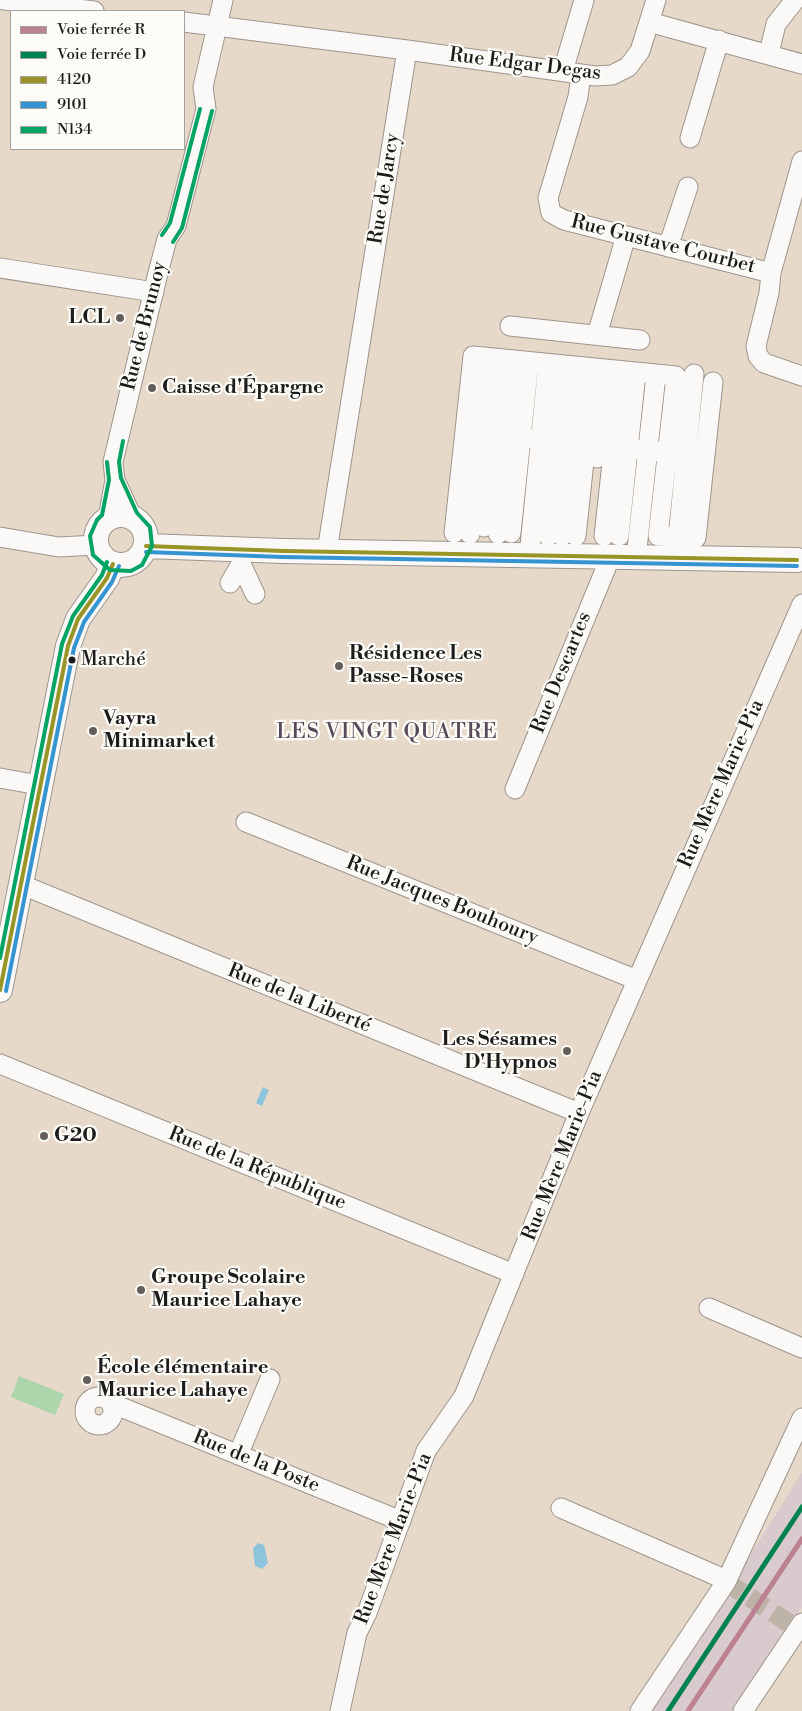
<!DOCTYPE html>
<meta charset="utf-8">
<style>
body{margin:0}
#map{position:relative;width:802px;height:1711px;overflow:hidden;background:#e6d9ca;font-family:"Libre Bodoni",serif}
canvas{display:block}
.legend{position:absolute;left:10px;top:10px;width:175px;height:140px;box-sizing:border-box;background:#fdfcf7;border:1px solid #a3a29f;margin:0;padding:6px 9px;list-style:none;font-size:15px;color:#1c1c1c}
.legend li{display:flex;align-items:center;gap:10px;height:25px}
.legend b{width:25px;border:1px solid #a3a29f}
</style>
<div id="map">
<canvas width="802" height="1711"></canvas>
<ul class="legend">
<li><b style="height:6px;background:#bd8292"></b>Voie ferrée R</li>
<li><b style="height:6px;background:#00824e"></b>Voie ferrée D</li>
<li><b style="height:6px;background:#989526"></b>4120</li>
<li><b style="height:6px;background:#3594d2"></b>9101</li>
<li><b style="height:6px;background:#01a462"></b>N134</li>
</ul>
</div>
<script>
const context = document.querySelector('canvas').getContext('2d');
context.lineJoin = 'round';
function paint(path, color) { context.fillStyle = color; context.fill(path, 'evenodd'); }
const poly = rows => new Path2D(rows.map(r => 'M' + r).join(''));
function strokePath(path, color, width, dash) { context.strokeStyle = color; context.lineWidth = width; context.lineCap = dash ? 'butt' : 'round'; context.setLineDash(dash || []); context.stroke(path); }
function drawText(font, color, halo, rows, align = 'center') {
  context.font = font + ' "Libre Bodoni",serif'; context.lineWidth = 4.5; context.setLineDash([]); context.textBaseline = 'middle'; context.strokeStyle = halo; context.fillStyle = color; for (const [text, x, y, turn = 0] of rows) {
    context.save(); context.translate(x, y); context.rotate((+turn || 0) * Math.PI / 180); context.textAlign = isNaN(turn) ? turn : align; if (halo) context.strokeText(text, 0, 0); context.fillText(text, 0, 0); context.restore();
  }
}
paint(poly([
 [802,1472,802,1607,747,1695,735,1711,646,1711,743,1567]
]), '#d9cace');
paint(poly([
 [19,1376,64,1394,55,1415,11,1397]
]), '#acd5ac');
paint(poly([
 [263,1087,269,1090,262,1106,256,1103],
 [258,1543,264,1545,268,1563,262,1569,255,1566,253,1548]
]), '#8ec3dc');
strokePath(poly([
 [726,1582,798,1629]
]), '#beb3a7', 19, [19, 9]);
const minor = poly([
 [4,0,94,11],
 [184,22,407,50,327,551],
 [649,22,802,64],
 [407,50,595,76,612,75,628,67,640,51,656,0],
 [769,53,776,24,795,0],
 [563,71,584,0],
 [581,74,578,97,548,198,551,213,564,220,771,273],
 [690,138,719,40],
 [802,161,771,273,769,293,756,346,758,356,764,363,802,376],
 [668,247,688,187],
 [0,268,154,292],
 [510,326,640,340],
 [597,335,626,236],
 [466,432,704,456],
 [597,458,607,370],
 [132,517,115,480,113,462,158,273,167,239,176,226,206,109,203,87,223,0],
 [108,518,115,480],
 [484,527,502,359],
 [454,533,473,356,676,376,658,536,696,538,713,382],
 [511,533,529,362],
 [470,534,488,358],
 [498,534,515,360],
 [548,536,566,366],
 [562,536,580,367],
 [576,536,594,368],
 [604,536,622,372],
 [619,536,636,373],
 [0,537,59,547,96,545],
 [678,537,694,374],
 [529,556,548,364],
 [636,558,656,375],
 [241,564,255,594],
 [230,583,241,564,242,550],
 [0,778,39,785],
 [515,789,610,558],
 [246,822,637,980],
 [20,884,579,1113],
 [0,1064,514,1274],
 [709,1308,802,1348],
 '85 1411a14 14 0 1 1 28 0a14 14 0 1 1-28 0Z',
 [111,1403,401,1521],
 [238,1455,270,1379],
 [561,1508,717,1576,726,1582],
 [340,1711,357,1633,367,1613,426,1451,464,1396,579,1113,802,604],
 [640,1711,726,1582,802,1418],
 [743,1711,802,1623]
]);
const major = poly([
 '96 540a25 25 0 1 1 50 0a25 25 0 1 1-50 0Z',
 [146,546,283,551,797,560],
 [0,990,68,646,78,619,107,578,113,564]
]);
strokePath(minor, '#9d958c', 21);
strokePath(major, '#9d958c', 26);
strokePath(minor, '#fbf9f7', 19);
strokePath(major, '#fbf9f7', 24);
strokePath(poly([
 [146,546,283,551,797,560],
 [0,990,68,646,78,619,107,578,113,564]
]), '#989526', 4);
strokePath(poly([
 [146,552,283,557,797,566],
 [6,991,74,648,84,622,112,582,119,566]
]), '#3594d2', 4);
strokePath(poly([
 [162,235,170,223,200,109],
 [173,242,182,228,212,111],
 [107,462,109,480,102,515,97,520,90,536,93,555,110,570,131,571,142,565,152,546,150,527,137,513,121,478,119,462,123,441],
 [0,958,62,644,73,616,102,575,107,562]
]), '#01a462', 4);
strokePath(poly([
 [688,1711,802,1539]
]), '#bd8292', 5);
strokePath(poly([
 [668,1711,802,1507]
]), '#00824e', 5);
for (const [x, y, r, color] of [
 [120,318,5,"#635e59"],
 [152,388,5,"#635e59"],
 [72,660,4.5,"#1c1c1c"],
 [339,666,5,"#635e59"],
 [93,731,5,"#635e59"],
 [567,1051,5,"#635e59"],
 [44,1136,5,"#635e59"],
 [141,1290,5,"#635e59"],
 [87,1380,5,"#635e59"]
]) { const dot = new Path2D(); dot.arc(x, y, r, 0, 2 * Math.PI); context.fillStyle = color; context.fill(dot); strokePath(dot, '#fdfcf7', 2); }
drawText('19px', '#1c1c1c', '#fdfcf7', [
 ["Marché",81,660]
], 'left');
drawText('20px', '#1c1c1c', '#fdfcf7', [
 ["Rue Edgar Degas",525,65,7],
 ["Rue de Jarcy",385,189,-81],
 ["Rue Gustave Courbet",663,245,14],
 ["Rue de Brunoy",145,326,-76],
 ["Rue Descartes",562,673,-68],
 ["Rue Mère Marie-Pia",722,784,-66],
 ["Rue Jacques Bouhoury",442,901,22],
 ["Rue de la Liberté",299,999,22],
 ["Rue Mère Marie-Pia",563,1156,-68],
 ["Rue de la République",257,1169,22],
 ["Rue de la Poste",256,1462,22],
 ["Rue Mère Marie-Pia",394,1539,-69]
]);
drawText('bold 20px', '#1c1c1c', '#fdfcf7', [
 ["LCL",110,318,"right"],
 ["Caisse d'Épargne",162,388],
 ["Résidence Les",349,654],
 ["Passe-Roses",349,677],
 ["Vayra",103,719],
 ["Minimarket",103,742],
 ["Les Sésames",557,1040,"right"],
 ["D'Hypnos",557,1063,"right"],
 ["G20",54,1136],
 ["Groupe Scolaire",151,1278],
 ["Maurice Lahaye",151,1301],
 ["École élémentaire",97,1368],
 ["Maurice Lahaye",97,1391]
], 'left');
context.letterSpacing = '1px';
drawText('21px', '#584958', '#fdfcf7', [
 ["LES VINGT QUATRE",387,733]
]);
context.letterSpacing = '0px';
</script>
